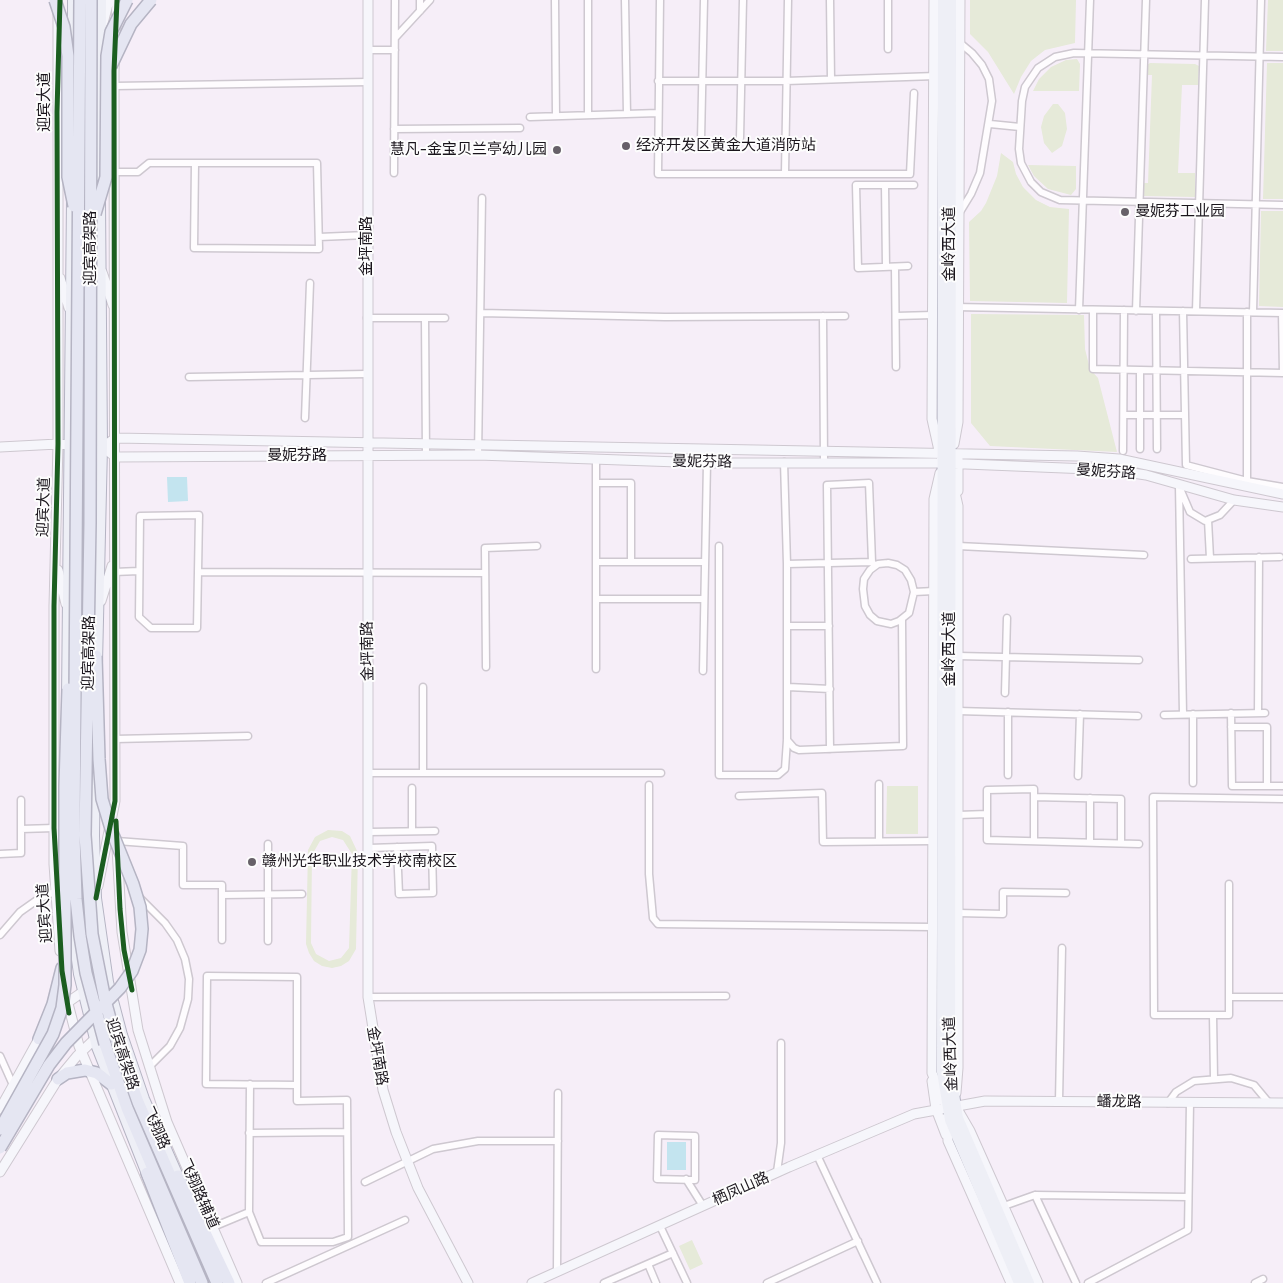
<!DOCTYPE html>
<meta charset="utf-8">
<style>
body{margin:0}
canvas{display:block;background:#f6eef8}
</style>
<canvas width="1283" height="1283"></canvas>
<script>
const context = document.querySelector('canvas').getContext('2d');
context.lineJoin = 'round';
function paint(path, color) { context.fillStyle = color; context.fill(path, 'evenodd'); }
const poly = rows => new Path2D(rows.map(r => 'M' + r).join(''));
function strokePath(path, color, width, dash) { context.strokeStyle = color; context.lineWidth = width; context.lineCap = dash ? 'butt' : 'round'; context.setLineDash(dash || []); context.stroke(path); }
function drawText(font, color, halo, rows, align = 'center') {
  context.font = font + ' Rubik,"Noto Sans SC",sans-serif'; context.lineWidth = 4; context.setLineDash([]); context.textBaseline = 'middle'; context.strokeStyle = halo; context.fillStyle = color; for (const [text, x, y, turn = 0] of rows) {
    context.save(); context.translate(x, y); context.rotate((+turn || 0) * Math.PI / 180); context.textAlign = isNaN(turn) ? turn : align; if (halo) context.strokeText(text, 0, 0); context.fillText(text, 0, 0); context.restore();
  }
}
paint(poly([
 [970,0,1076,0,1075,43,1045,50,1031,61,1021,77,1014,94,988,52,970,34],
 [1268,0,1283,0,1283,51,1266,51],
 [1077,59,1080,64,1079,91,1033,91,1039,79,1051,67,1066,60],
 [1150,63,1195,64,1199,66,1198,85,1182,85,1178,173,1195,173,1195,197,1142,196,1143,183,1148,183,1152,75,1147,75,1147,65],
 [1267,63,1283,63,1283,199,1263,199],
 [1053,104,1058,104,1065,113,1067,129,1062,146,1052,153,1044,143,1041,127,1044,116],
 [1001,153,1013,162,1016,174,1023,187,1036,200,1050,207,1069,209,1067,303,970,301,969,222,981,211,986,203,997,176],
 [1028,165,1076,166,1076,189,1071,195,1048,189,1034,176],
 [1261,211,1283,211,1283,307,1259,306],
 [971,314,1084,315,1085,349,1090,369,1098,378,1117,452,990,446,971,423],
 [887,786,918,786,918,834,886,834],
 [328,830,342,831,350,836,358,853,356,949,349,961,341,966,332,968,322,966,314,961,309,953,306,944,308,850,315,837],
 [332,837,343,840,352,854,349,948,341,958,329,961,316,954,311,943,312,855,320,841],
 [692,1240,703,1264,690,1270,679,1246]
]), '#e6ead9');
paint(poly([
 [167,477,187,477,188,501,168,502],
 [667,1142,686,1142,686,1170,667,1170]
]), '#c3e4ef');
const street = poly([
 [555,0,556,116],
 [588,0,588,115],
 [625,0,627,114],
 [660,0,658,174,910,174,914,93],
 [830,0,831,79],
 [888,0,888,49],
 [420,11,420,0],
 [395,38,430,0],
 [960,43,972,53,982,65,989,79,992,101,980,173,971,194,960,212],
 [368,50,395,50],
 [1283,57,1074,53,1055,57,1038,68,1025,87,1022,101,1019,149,1021,163,1031,182,1041,192,1060,200,1283,205],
 [658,81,786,81,936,76],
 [115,86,368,82],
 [530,117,658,113],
 [990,124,1020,127],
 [394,129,520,128],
 [740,138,743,0],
 [701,140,704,0],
 [115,172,138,172,149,163,317,163,319,249,194,248,195,163],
 [394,173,395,0],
 [785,173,788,0],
 [885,185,886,267],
 [319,237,367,235],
 [908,266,858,268,856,185,914,185],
 [895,267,896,367],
 [955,307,1283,313],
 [1079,310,1090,0],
 [1093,310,1093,369,1283,373],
 [1136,311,1146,0],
 [1156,311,1157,449],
 [1183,311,1186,465,1247,481,1283,487],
 [1196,311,1205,0],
 [1247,312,1247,481],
 [1253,312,1261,0],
 [481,313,665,317,845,316],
 [1282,313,1283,373],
 [823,316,824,462],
 [896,316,933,315],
 [367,318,445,318],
 [425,318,426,455],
 [1140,370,1140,449],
 [189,377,367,374],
 [1124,415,1185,415],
 [305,418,310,283],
 [1123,451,1124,310],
 [478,455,482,198],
 [596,483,631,483,631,562],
 [1179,486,1183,714],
 [1181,491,1190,512,1205,521,1220,515,1234,500],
 [199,515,197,628,151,628,139,617,140,516,199,515],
 [1208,520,1210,558],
 [719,546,719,775,778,775,785,769,787,740,787,564,784,462],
 [958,546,1144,555],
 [1191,559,1280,557],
 [596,562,705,562],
 [888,563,897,565,905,570,911,580,914,592,909,613,899,621,891,624,877,621,870,615,865,606,863,589,864,579,870,570,878,564,888,563],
 [787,564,872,562],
 [114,572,139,571],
 [199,572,485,573],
 [914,592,934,591],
 [596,599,704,599],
 [787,626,829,626],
 [958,656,1139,660],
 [486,667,485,548,537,546],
 [596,669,596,459],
 [703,671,707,463],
 [423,687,423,773],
 [788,687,830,689],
 [1005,693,1007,618],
 [958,711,1138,716],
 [1231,713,1232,786,1283,786],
 [1258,713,1259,557],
 [1164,715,1265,713],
 [1231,727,1267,727,1267,786],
 [115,739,248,736],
 [787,740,794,748,799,750,903,746,902,620],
 [830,749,827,485,869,483,872,562,875,566],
 [370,773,661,773],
 [1008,775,1008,712],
 [1078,776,1080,714],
 [1193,783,1193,714],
 [879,784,879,841],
 [649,785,649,874,653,918,658,924,932,927],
 [412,788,412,831],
 [739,796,822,793,823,842,933,841],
 [1034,797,1121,799,1121,843],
 [958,815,987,814],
 [21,829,54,828],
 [369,832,435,831],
 [117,841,183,846,183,885,222,885,222,940],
 [1034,841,1034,789,987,790,987,840,1139,844],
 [1090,842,1090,798],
 [268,844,268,941],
 [369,848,432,846,433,893,399,894,397,847],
 [0,854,21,853,21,800],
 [1229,884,1229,1015,1154,1015,1153,797,1283,799],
 [222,895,302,894],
 [139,897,165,923,177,940,185,959,189,979,188,999,180,1028,170,1046,149,1067],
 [958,913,1003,914,1003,892,1066,893],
 [0,935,20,912,37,900,56,891],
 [368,997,726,996],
 [1229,997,1283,997],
 [1213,1015,1214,1079],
 [0,1056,13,1085],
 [250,1084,249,1212,261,1242,333,1242,348,1237,347,1100,297,1101,297,977,207,976,206,1084,297,1085],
 [1059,1101,1062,948],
 [1168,1103,1176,1092,1194,1081,1231,1078,1254,1085,1269,1103],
 [249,1133,347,1132],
 [658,1135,695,1136,695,1180,657,1179,658,1135],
 [817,1155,877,1283],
 [777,1172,781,1143,781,1043],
 [686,1179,703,1206],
 [365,1182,433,1149,478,1141,558,1141],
 [1035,1195,1076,1283],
 [1004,1206,1035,1195,1188,1197],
 [660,1226,687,1283],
 [213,1227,249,1212],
 [648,1264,656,1283],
 [557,1272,558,1093],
 [266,1283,405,1220],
 [604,1283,673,1253],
 [767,1283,858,1241],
 [1088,1283,1188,1230,1190,1103],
 [1255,1283,1263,1279]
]);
const secondary = poly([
 [368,0,368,997,383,1090,396,1132,418,1188,468,1283],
 [934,0,932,419,940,455],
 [58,14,58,444,54,606,54,864,60,951],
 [103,23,109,0],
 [102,272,113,305],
 [60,278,69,308],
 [954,444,958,422,960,0],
 [0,447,58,444,102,447,116,457,478,455,707,463,941,463,1113,470,1146,475,1234,500,1283,507],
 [102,447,116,438,1077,456,1119,459,1283,494],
 [940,473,934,499,932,1073,944,1102],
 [953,484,958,506,958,1068,956,1093],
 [958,491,958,459],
 [58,570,66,604],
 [101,601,112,566],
 [117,849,122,932,138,1030,167,1122,237,1283],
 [98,886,115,801,114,71,117,0],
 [66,996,79,1046,180,1283],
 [64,1005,84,991,107,982],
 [932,1081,936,1109,946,1135],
 [0,1109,41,1035],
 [959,1112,970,1131,1038,1283],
 [947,1117,948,1141,1011,1283],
 [0,1172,58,1079,77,1056,99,1035],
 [532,1283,789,1167,914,1114,985,1101,1283,1103]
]);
const primary = poly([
 [943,0,942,1072,950,1120,1019,1283],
 [951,0,950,1071,958,1118,1029,1283],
 [73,64,73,0],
 [100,180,101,0],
 [97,663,102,447,100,202],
 [67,697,72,199],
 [95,767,94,836,96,898,108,982,122,1035,144,1099,181,1183],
 [69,901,79,974,97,1047,149,1179]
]);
const highway = poly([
 [115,1037,138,1102,217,1283],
 [39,1039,53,1004,62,968],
 [105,1044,127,1108,202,1283],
 [58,1079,67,1073,85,1070,97,1073,111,1084],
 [147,1173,190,1283],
 [178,1176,229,1283]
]);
strokePath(street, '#cec8d0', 9);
strokePath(secondary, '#cec8d0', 11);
strokePath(primary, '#b5b4c3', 12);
strokePath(highway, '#b5b4c3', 14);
strokePath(street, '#fefcfe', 6);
strokePath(secondary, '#f6f6fb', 9);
strokePath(primary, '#eeeff6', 10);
strokePath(highway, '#e5e6f2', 11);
const highwayBridge = poly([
 [55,0,64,27,68,56,68,177,74,206],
 [80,0,74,835,76,899,80,936,86,973,105,1044],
 [91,0,90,523,85,835,92,934,105,1000,115,1037],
 [111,66,131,24,151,0],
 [95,214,106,177,107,56,111,32,127,0],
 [0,1129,53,1034,62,1008,65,985,65,786,68,689],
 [0,1148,49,1065,66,1043,120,988,132,971,140,950,142,929,140,907,133,884,112,832,102,799,99,759,96,656]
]);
strokePath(highwayBridge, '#b5b4c3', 14, []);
strokePath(highwayBridge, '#e5e6f2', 11);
strokePath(poly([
 [60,0,57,112,58,444,54,606,54,828,62,971,69,1013],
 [116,821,120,909,124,950,132,990],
 [96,898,115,801,114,71,117,0]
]), '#1b5e20', 5);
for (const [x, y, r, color] of [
 [626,146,5,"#676169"],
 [557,150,5,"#676169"],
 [1125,212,5,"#676169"],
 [252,862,5,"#676169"]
]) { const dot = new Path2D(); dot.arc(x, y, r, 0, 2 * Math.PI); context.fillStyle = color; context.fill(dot); strokePath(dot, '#fdfdfd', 2); }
drawText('15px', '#1a151c', '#fdfdfd', [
 ["迎宾大道",45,102,-90],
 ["金岭西大道",950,244,-90],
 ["金坪南路",367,246,-90],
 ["迎宾高架路",91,248,-90],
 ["曼妮芬路",297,456],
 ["曼妮芬路",702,462,1],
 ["曼妮芬路",1106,472,4],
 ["迎宾大道",44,507,-88],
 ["金岭西大道",950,649,-90],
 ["金坪南路",368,651,-91],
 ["迎宾高架路",89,653,-89],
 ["迎宾大道",45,913,-94],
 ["迎宾高架路",122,1054,72],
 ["金岭西大道",951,1054,-92],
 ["金坪南路",377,1056,80],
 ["蟠龙路",1119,1102,1],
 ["飞翔路",156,1128,66],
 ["栖凤山路",741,1189,-24],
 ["飞翔路辅道",199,1194,66]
]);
drawText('15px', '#1a151c', '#fdfdfd', [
 ["经济开发区黄金大道消防站",636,146],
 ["慧凡-金宝贝兰亭幼儿园",547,150,"right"],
 ["曼妮芬工业园",1135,212],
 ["赣州光华职业技术学校南校区",262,862]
], 'left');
</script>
